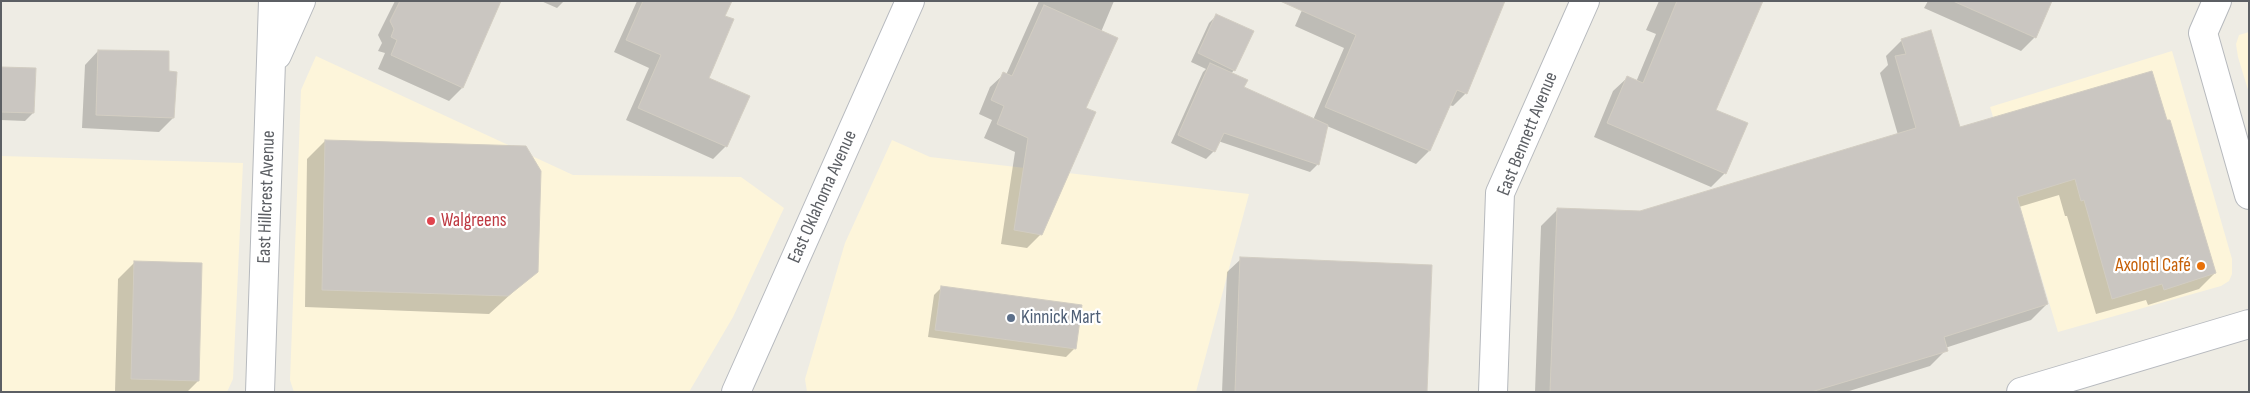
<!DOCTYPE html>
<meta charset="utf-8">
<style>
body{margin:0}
#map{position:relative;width:2250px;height:393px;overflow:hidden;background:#eeece4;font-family:"Sofia Sans Condensed",sans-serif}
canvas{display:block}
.frame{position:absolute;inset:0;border:2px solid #5c5f64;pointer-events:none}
</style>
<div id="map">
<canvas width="2250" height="393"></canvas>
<div class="frame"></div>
</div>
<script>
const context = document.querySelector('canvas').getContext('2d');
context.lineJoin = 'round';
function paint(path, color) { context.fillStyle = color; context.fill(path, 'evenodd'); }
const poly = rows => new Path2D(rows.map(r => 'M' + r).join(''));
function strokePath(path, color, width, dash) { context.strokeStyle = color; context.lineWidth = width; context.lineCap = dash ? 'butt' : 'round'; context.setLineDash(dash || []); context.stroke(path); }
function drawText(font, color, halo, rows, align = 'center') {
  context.font = font + ' "Sofia Sans Condensed",sans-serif'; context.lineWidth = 4.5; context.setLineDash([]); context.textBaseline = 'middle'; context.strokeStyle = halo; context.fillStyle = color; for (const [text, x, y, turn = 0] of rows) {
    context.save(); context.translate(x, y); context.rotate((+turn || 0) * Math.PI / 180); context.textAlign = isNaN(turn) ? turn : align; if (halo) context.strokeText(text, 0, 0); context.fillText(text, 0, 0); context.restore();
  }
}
paint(poly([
 [2249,32,2249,93,2238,57,2236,44,2239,35],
 [2172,51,2232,259,2232,274,2229,281,2221,286,2058,332,1990,107],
 [316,56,573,175,741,177,784,208,733,317,689,392,294,392,290,380,301,90],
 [892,140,930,157,1249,194,1196,392,807,392,805,379,845,243],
 [1,156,243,163,233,379,227,392,1,392]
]), '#fdf5da');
paint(poly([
 [395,1,500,1,462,88,449,101,378,69,385,53,378,51,382,43,378,35],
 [541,1,564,1,557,8],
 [637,1,730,1,723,16,707,78,726,146,713,159,626,120,649,68,614,52],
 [1039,1,1114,1,1101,32,1084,109,1041,234,1027,248,1001,244,1015,152,984,138,992,120,979,114,990,87,1004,74,1006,75],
 [1306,1,1466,93,1453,106,1449,105,1429,151,1416,164,1327,126,1318,164,1310,172,1218,141,1214,151,1206,159,1171,143,1203,72,1206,69,1191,62,1209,23,1217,15,1234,70,1231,74,1243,88,1313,120,1344,48,1295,26],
 [1659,1,1762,1,1714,110,1725,173,1711,187,1594,137,1613,91,1627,78,1636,82,1656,34,1646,30],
 [1928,1,2051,1,2035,37,2021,51,1924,8],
 [1902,40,1959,129,2151,73,2215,273,2199,289,2148,305,2146,300,2096,314,2067,216,2065,216,2059,195,2019,207,2047,304,2031,320,1945,348,1946,350,1930,366,1846,392,1535,392,1541,226,1557,210,1640,212,1898,135,1880,73,1888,65,1886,56],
 [98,51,168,72,173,118,159,132,82,128,85,65],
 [1,68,33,113,25,121,1,120],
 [325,141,536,271,489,314,305,307,307,159],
 [1241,259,1426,392,1222,392,1227,272],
 [135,262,198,381,187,392,115,392,118,279],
 [942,287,1074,349,1066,357,928,337,934,295]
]), '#0003');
const building = poly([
 [400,1,501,1,463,88,391,55,397,40,391,37,394,29,390,21,400,1],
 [643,1,732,1,725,16,734,19,709,78,750,96,727,147,638,108,661,55,626,40,643,1],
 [1280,1,1505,1,1467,94,1457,90,1430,151,1325,107,1356,35,1280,1],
 [1677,1,1763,1,1716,110,1748,123,1726,174,1607,123,1627,76,1643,83,1677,1],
 [1953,1,2052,1,2036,38,1953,1],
 [1044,5,1118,38,1086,108,1096,112,1042,235,1014,230,1028,138,997,124,1004,106,991,100,1003,72,1012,76,1044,5],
 [1216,14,1254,31,1235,71,1198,53,1216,14],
 [1931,30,1960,127,2152,71,2167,120,2170,120,2216,273,2164,290,2162,284,2112,299,2084,200,2081,201,2075,179,2017,197,2048,304,1944,337,1948,351,1811,392,1550,392,1557,208,1640,211,1916,128,1895,56,1906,54,1901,39,1931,30],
 [98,50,169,51,169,71,177,72,174,118,96,115,98,50],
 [1210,63,1248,80,1244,87,1328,125,1319,165,1224,133,1215,152,1178,135,1210,63],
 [1,67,36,68,34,113,1,112,1,67],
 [325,140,526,146,541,171,538,272,508,296,322,290,325,140],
 [1240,257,1432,265,1427,392,1235,392,1240,257],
 [134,261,202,263,199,381,131,379,134,261],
 [941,286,1082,305,1076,349,935,330,941,286]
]);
paint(building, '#cac6c1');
strokePath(building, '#d2cdc2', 1);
const minor = poly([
 [2217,1,2203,33,2249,195],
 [277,55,301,1],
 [260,392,273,1],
 [1493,392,1500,193,1585,1]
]);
const secondary = poly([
 [736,392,910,1],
 [2021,392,2249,324]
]);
strokePath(minor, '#b6b9bd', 30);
strokePath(secondary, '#b7babf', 30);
strokePath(minor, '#fff', 28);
strokePath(secondary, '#fff', 28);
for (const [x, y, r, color] of [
 [431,221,5,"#e0444e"],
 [2201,266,5,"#e8710a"],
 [1011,318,5,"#5c6f8a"]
]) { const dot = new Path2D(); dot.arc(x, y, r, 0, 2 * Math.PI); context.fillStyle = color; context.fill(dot); strokePath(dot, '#fff', 2); }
drawText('19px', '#5c5f64', '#fff', [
 ["East Bennett Avenue",1528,134,-68],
 ["East Hillcrest Avenue",267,197,-88],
 ["East Oklahoma Avenue",823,197,-66]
]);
drawText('19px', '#be3a42', '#fff', [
 ["Walgreens",441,221]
], 'left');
drawText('19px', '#c56008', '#fff', [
 ["Axolotl Café",2191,266]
], 'right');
drawText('19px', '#4e5e75', '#fff', [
 ["Kinnick Mart",1021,318]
], 'left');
</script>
